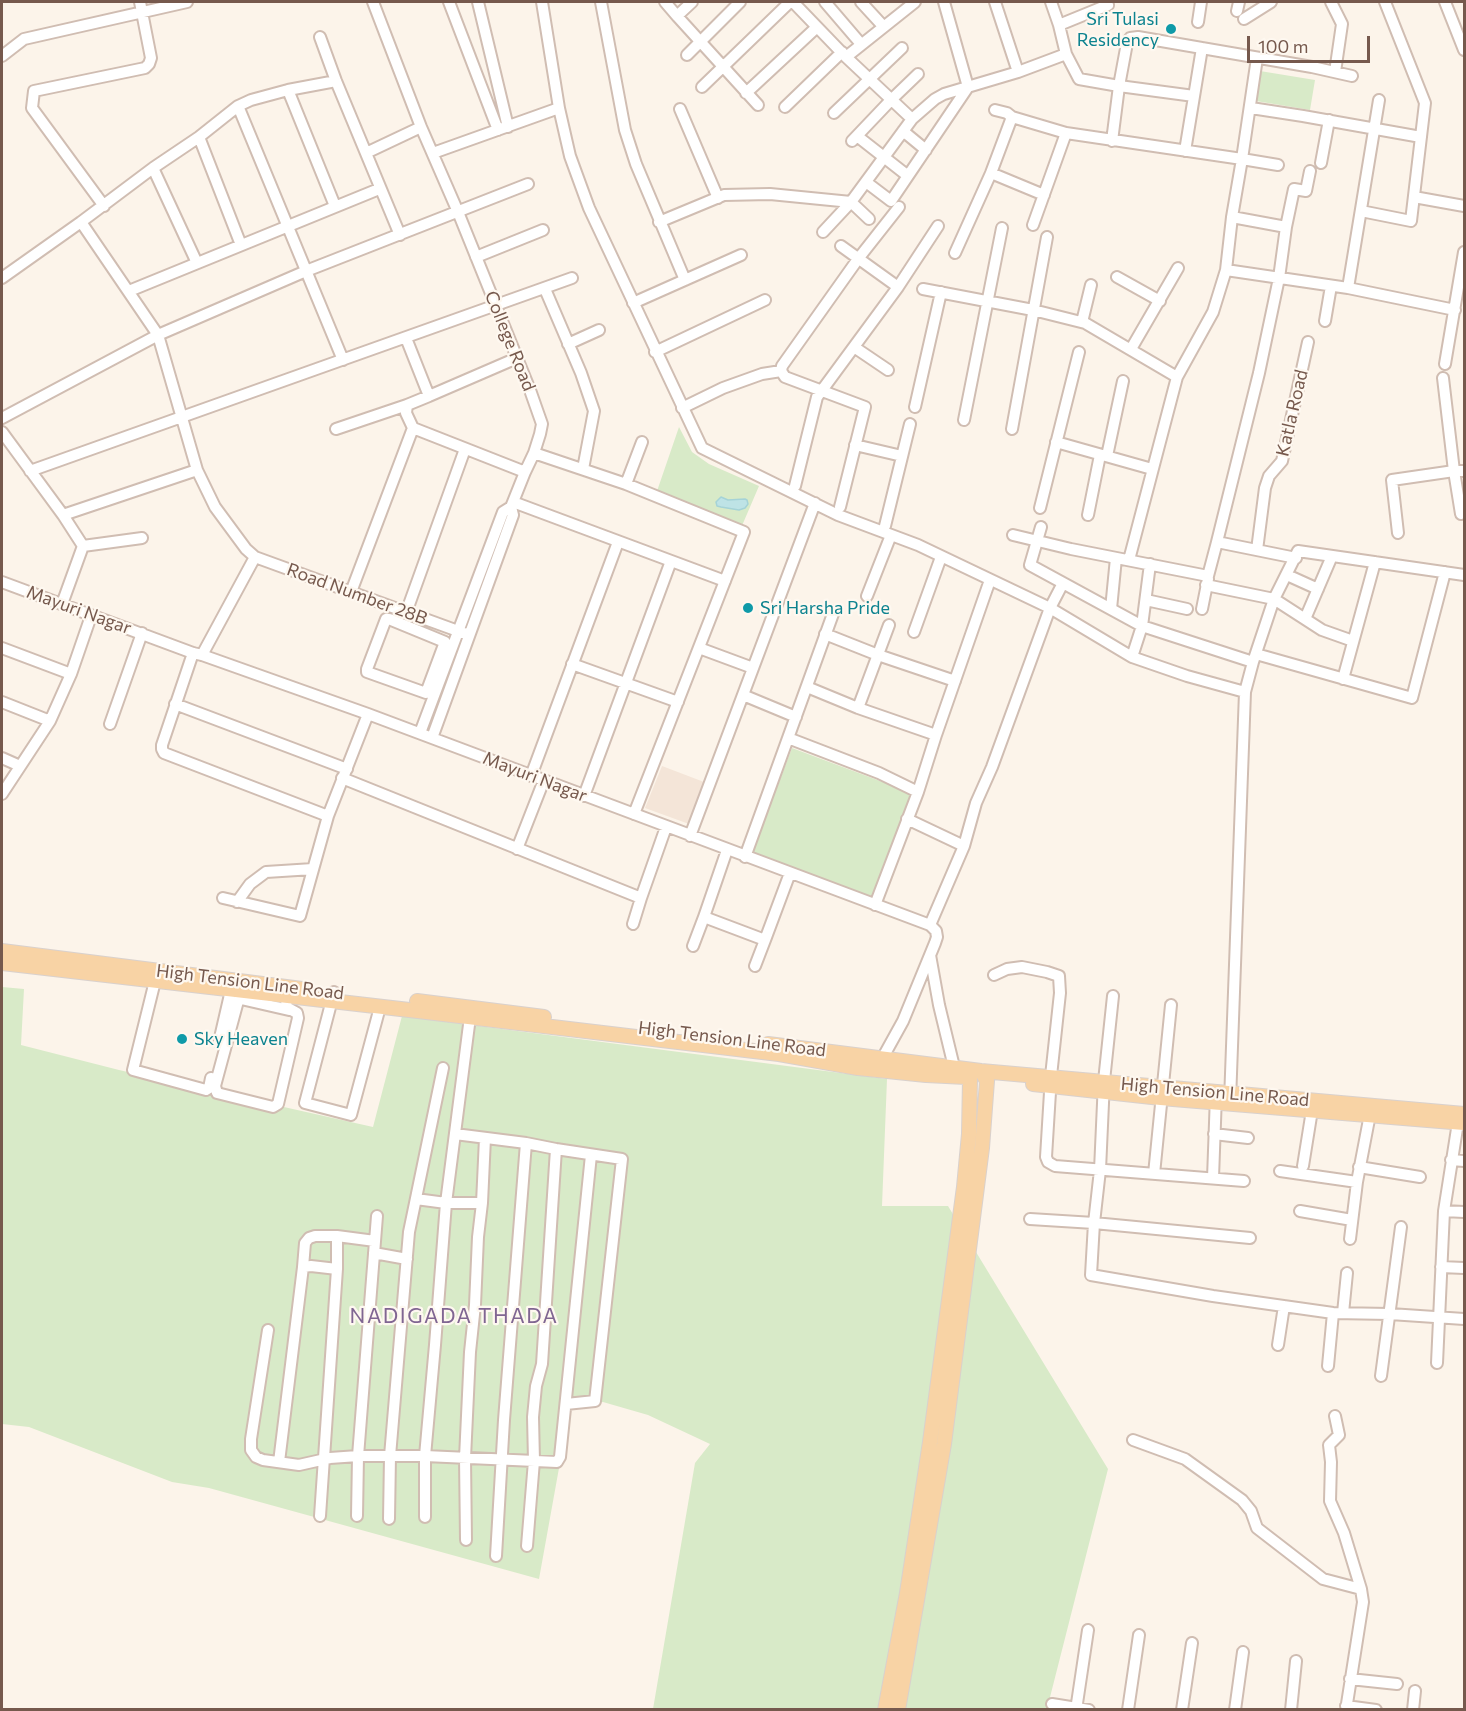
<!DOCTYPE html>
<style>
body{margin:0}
#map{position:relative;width:1466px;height:1711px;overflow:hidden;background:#fcf4ea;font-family:Commissioner,sans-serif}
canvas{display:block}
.frame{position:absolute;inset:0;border:3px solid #76594d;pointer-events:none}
.scale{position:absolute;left:1247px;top:36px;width:123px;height:27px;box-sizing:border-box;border:3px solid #76594d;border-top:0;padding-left:8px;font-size:18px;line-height:21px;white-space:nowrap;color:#76594d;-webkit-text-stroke:4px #fef8f0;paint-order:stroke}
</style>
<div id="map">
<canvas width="1466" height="1711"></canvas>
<div class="frame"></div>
<div class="scale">100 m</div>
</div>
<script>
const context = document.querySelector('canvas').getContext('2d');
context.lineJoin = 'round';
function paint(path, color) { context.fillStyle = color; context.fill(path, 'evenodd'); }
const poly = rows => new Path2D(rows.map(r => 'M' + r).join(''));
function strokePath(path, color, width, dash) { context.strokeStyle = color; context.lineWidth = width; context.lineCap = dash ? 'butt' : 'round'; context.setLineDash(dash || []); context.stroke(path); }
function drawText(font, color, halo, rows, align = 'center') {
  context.font = font + ' Commissioner,sans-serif'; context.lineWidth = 4.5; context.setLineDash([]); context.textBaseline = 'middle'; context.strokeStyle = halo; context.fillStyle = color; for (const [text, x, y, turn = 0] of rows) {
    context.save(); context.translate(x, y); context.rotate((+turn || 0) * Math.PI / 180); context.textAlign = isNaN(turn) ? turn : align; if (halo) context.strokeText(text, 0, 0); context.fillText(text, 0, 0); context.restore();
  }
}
paint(poly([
 [662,766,704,782,689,824,645,808]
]), '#f4e5d8');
paint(poly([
 [1260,71,1315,80,1310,110,1256,101],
 [679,427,692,452,709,464,759,486,741,528,656,494],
 [792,748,912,793,873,898,752,853],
 [2,987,24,989,21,1045,119,1070,373,1127,402,1016,887,1079,882,1206,948,1206,1108,1469,1047,1709,653,1709,695,1463,710,1444,648,1415,603,1402,570,1407,539,1579,209,1488,172,1482,29,1427,2,1424]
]), '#d8eac8');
const water = poly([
 [721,497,728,500,745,499,747,500,748,504,745,508,739,510,721,507,717,506,716,502,721,497]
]);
paint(water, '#bee3e6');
strokePath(water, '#a5d3d7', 1.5);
const minor = poly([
 [373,2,421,127,458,212,530,390,542,424,540,434,534,453,525,472,511,507,513,515,432,738],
 [449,2,498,130],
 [478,2,508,127],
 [542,2,559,108,570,156,589,208,702,448,838,515,918,545,1050,608,1132,657,1187,676,1245,692],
 [601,2,625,130,636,164,685,280],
 [665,2,677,16,758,105],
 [793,2,846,57,912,119],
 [825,2,861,44],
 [861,2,883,26],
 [995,2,1018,72],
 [1051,2,1059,25,1108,5,1107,2],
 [1331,2,1342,24,1335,72],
 [1445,2,1464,50],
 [1237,11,1239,2],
 [677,16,692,2],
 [1244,19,1271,2],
 [1198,22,1201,2],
 [1059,25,1066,54,1079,79,1119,86,1112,141],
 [320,37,336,81,400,235],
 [687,55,740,2],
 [2,56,24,39,187,2],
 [846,57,915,2],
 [702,87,790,2],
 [288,90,335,206],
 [746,93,817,27],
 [1194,96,1119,86,1127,43,1130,38,1138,37,1312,67,1352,76],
 [238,106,343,360],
 [785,107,842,52],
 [1251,108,1303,116,1421,137],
 [680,109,718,198],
 [995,110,1007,113,1012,117],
 [834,113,902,48],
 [903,131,926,150],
 [857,136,908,176],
 [199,137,241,245],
 [852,141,891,100,918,74],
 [1185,151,1202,48],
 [366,153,421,127],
 [433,153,559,108],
 [1321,163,1329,120],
 [153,168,197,263],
 [991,173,1044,195],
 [866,182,891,201,968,87,944,2],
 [1414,197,1464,206],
 [104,206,32,108,34,91,145,68,149,64,151,58,140,2],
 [1361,211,1411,221,1425,103,1385,2],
 [1232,217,1286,227],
 [81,222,158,335,197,470,215,507,246,549,255,557,469,635],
 [659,222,724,195,770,194,851,202,869,219],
 [1033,225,1066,133],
 [823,232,851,202,912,119,935,99,944,94,1018,72,1066,54],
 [841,246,898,287],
 [955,253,991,173,1012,117,1066,133,1242,159,1257,58],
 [476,257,543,230],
 [1226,270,1348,288,1455,310],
 [1117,277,1160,301],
 [2,278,81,222,153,168,199,137,238,106,251,100,288,90,336,81],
 [1348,288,1379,100],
 [545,289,581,373,594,411,583,469],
 [923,289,1033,310,1085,323,1177,377],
 [129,291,379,189],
 [633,303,741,255],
 [1325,321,1331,286],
 [1082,322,1091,285],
 [406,338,429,396,407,405,406,413,413,428,525,472],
 [568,344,599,330],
 [854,347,888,370],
 [1131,349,1178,268],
 [655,352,765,300],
 [1445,364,1464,252],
 [1443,378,1454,471,1461,514],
 [429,396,517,358],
 [915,407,941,292],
 [682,408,723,388,762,374,781,371],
 [2,418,158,335,306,271,528,184],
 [964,420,1002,228],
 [336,429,407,405],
 [1012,429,1047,237],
 [2,432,63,515,83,546,62,604],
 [1056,442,1152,469],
 [855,445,902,456],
 [534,453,626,484,744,532,634,814],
 [1107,456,1123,381],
 [30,471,572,278],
 [626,484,642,442],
 [795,486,817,397,898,287,938,226],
 [513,502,725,581],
 [840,507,865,407,785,377,781,371,782,366,858,259,899,207],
 [1040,508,1079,352],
 [63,515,197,470],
 [1088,515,1100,455],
 [885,526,910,424],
 [1041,527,1030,565,1142,626,1253,662],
 [1398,533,1392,480,1454,471,1464,471],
 [1013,535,1071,549,1208,576,1217,542,1296,558],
 [1217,542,1259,373,1279,278,1286,227,1294,189,1306,191,1310,171],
 [83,546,142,538],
 [1257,550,1265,488,1269,476,1282,461,1308,342],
 [1129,560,1177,377,1213,312,1226,270,1232,217,1242,159,1278,165],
 [1287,575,1318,589],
 [2,582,193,653,202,655,368,714,930,925,936,931,937,937,935,943,903,1021,882,1059],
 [1206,585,1274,599,1322,630,1353,641],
 [351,592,413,428],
 [867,596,891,535],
 [1146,600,1187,609],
 [1111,609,1116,558],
 [1202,609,1208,579],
 [406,613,465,449],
 [386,619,389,619,445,642,426,693,367,672,367,669,386,619],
 [1305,619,1332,556],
 [914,632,941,557],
 [825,634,878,655,955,681],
 [2,648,71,674],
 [699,648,753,668],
 [193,653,162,745,162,749,164,753,328,816],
 [1256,654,1412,698,1445,572],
 [202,655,255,557],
 [1132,657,1142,626,1150,564],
 [572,664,678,702],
 [1343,679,1375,562],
 [807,687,858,708,936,735],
 [743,695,796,717],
 [2,702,50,721],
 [175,704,347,769],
 [858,708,889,625],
 [110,724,142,633],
 [420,733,503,512,511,507],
 [788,738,879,773,918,792],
 [2,758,20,766],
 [531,776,618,542],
 [342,778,641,898,666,827],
 [2,794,50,721,71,674,91,616],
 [584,796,671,561],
 [907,819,964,846],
 [690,836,815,503],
 [517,849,544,780],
 [727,850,704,917,765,940,790,873],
 [745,857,834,611],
 [223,898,300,916,328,816,368,714],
 [237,902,250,884,266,872,313,869],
 [875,905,918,792,936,735,990,580],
 [633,924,641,898],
 [930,925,964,846,976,803,992,767,1050,608,1063,583],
 [693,946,704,917],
 [930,955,939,1005,954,1067],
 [755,966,765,940],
 [994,975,1007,969,1022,967,1047,972,1059,976,1060,993,1051,1076,1046,1157,1048,1162,1055,1166,1244,1181],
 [155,981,133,1070,206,1090,209,1088,211,1078],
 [334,992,305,1103,351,1115,380,1007],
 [287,996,286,1007,297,1013,298,1018,278,1104,273,1107,217,1093,215,1086,238,1001,241,999,289,1010],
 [1113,996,1104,1081,1100,1170,1094,1223,1091,1275,1213,1296,1333,1313,1390,1314,1464,1319],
 [219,1042,231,990],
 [1230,1101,1245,692,1253,662,1274,599,1298,551,1464,575],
 [455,1134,526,1143,556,1149,622,1159,595,1401,566,1404],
 [1214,1134,1248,1138],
 [1451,1160,1464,1161],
 [1303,1166,1313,1104],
 [1359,1167,1420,1177],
 [1280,1171,1357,1182],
 [1154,1174,1171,1005],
 [1213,1178,1216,1095],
 [416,1199,446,1203,482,1203,478,1237,475,1305,470,1352,465,1458,466,1540],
 [482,1203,485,1138],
 [1300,1211,1352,1220],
 [1444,1211,1464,1212],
 [1030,1219,1094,1223,1250,1238],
 [1350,1239,1357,1182,1371,1109],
 [374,1253,407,1259],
 [303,1267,305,1243,309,1238,315,1236,337,1236],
 [1441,1267,1464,1268],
 [1343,1313,1347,1273],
 [268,1330,251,1439,251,1450,256,1457,263,1460,299,1465,330,1458,358,1456,425,1456,557,1462,560,1457,591,1155],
 [1278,1345,1284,1306],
 [1437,1363,1444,1211,1459,1116],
 [1328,1366,1333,1313],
 [1381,1376,1401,1227],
 [1335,1416,1339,1435,1329,1445,1331,1462,1330,1501,1344,1533,1361,1589],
 [1133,1440,1185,1459,1242,1500,1251,1511,1257,1528,1323,1579,1361,1589,1363,1602,1346,1710],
 [279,1462,303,1267,311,1266,337,1269],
 [320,1516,337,1269,337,1236,375,1241],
 [357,1516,358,1456,377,1216],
 [425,1517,425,1456,435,1345,446,1203,470,1017],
 [389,1519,390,1456,409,1232,443,1068],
 [527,1546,534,1461,533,1417,536,1386,542,1364,556,1149],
 [496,1556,504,1420,526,1143],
 [1350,1679,1397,1684],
 [1052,1704,1089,1710],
 [1346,1706,1376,1710],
 [1076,1710,1088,1630],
 [1128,1710,1139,1635],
 [1182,1710,1192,1643],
 [1235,1710,1243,1652],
 [1291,1710,1296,1661],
 [1413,1710,1415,1691]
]);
const major = poly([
 [2,951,302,989],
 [2,963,418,1011,779,1054,858,1068,926,1075,966,1077,970,1079,969,1134,964,1187,930,1442,907,1593,885,1710],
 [417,1001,544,1017],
 [768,1044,981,1071,1464,1114],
 [1033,1084,1161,1098,1464,1123],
 [898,1710,944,1444,982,1148,987,1081,981,1071]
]);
strokePath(minor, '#d0bdb2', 14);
strokePath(major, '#d9d1cd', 16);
strokePath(minor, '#fff', 10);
strokePath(major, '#f8d3a5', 14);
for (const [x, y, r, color] of [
 [1171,29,6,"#0f9aa8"],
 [748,608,6,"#0f9aa8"],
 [182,1039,6,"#0f9aa8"]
]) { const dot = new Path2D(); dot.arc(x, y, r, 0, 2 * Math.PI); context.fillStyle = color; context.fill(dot); strokePath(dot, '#fef8f0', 2); }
drawText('18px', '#0d838f', '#fef8f0', [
 ["Sri Tulasi",1159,19,"right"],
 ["Residency",1159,40,"right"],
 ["Sri Harsha Pride",760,608],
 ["Sky Heaven",194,1039]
], 'left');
drawText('18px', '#76594d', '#fef8f0', [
 ["College Road",510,341,68],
 ["Katla Road",1292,413,-77],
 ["Road Number 28B",357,594,20],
 ["Mayuri Nagar",79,610,20],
 ["Mayuri Nagar",535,777,21],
 ["High Tension Line Road",250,982,7],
 ["High Tension Line Road",732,1039,7],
 ["High Tension Line Road",1215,1092,5]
]);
context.letterSpacing = '1.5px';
drawText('21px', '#806692', '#fef8f0', [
 ["NADIGADA THADA",454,1316]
]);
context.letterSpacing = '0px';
</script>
